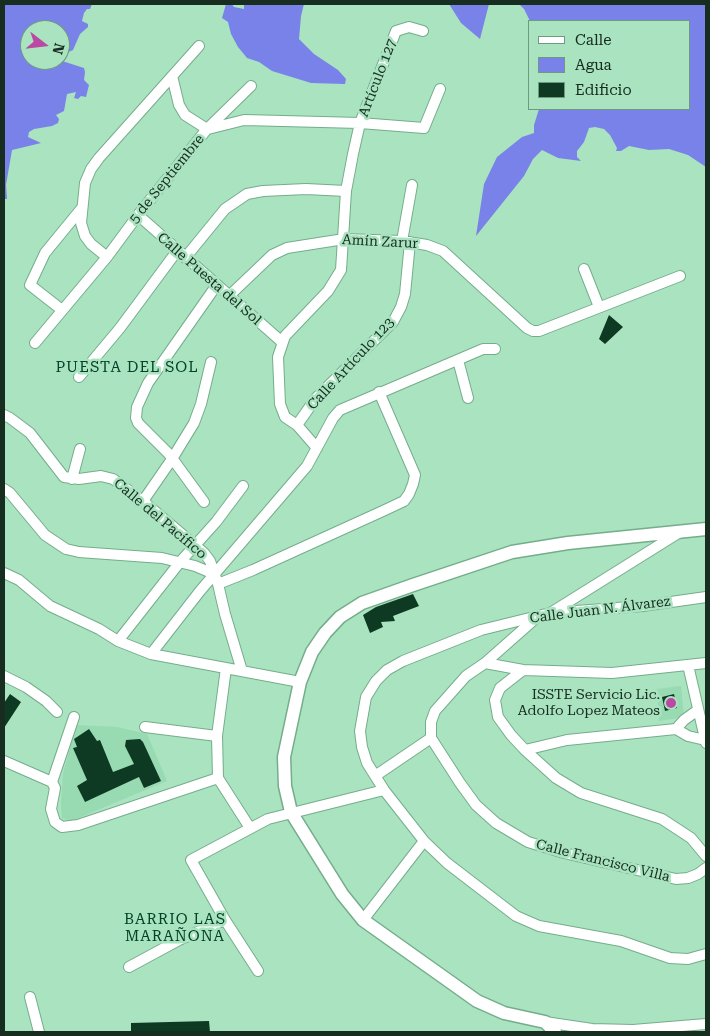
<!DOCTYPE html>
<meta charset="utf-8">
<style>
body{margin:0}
#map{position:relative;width:710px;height:1036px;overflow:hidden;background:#a9e3c0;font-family:"Roboto Serif",serif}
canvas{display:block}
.frame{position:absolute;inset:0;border:5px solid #162d1f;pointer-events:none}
.legend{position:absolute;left:528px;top:20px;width:162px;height:90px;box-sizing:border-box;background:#a9e3c0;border:1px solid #6e9a80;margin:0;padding:6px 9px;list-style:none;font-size:15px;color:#162d1f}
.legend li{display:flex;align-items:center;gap:10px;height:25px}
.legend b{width:25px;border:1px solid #6e9a80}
.north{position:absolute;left:20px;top:20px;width:50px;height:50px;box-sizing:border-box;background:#a9e3c0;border:1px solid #6e9a80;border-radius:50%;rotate:106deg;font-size:14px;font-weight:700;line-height:20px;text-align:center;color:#162d1f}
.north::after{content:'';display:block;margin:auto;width:18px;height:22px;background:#bb48a2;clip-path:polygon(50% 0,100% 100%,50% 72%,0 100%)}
</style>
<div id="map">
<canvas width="710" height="1036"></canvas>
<div class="frame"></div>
<ul class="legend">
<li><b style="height:6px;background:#fff"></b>Calle</li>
<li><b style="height:14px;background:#7982e9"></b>Agua</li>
<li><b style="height:14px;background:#0e3923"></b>Edificio</li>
</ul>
<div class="north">N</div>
</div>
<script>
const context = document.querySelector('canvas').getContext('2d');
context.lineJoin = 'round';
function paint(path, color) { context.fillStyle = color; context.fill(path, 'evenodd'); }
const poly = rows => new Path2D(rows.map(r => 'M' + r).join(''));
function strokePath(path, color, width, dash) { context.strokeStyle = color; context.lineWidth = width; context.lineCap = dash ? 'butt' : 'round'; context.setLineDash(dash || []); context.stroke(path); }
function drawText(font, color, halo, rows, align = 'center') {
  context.font = font + ' "Roboto Serif",serif'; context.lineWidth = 5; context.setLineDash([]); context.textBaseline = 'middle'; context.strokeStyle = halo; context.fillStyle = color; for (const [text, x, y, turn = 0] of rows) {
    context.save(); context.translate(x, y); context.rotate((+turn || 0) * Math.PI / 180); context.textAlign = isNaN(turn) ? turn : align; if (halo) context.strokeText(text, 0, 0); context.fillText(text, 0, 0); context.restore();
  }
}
paint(poly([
 [681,686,684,717,659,721,657,689],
 [76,725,117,727,147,734,167,781,71,821,62,818,61,803,63,774]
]), '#98dab2');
paint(poly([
 [4,4,92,4,90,9,87,9,84,13,82,21,88,24,88,27,80,34,73,50,64,54,60,59,60,30,30,30,30,60,59,60,84,68,85,72,84,80,89,85,86,97,81,96,78,99,74,98,76,92,67,94,64,111,56,115,59,119,58,123,52,126,34,129,29,132,28,137,41,143,12,150,6,185,7,199,4,199],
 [226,4,232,4,234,7,244,9,244,4,304,4,301,16,299,39,314,54,338,70,346,79,345,84,311,83,272,71,259,62,247,58,238,47,231,34,228,22,222,18],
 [449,4,489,4,480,39,461,23],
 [519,4,706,4,706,167,688,155,669,149,649,150,629,146,621,151,616,151,617,148,610,135,604,129,595,127,589,128,584,142,577,151,577,157,581,161,558,158,542,150,533,159,524,176,476,236,484,184,497,157,522,137,534,133,534,125,539,109,689,109,689,21,530,21,524,9]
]), '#7982e9');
paint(poly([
 [609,315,623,327,605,344,599,339],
 [413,594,419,606,393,616,395,621,381,622,383,627,370,633,363,615,376,607],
 [10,694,21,702,4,728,4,703],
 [674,694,677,708,665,711,662,697],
 [89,729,97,741,100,740,113,772,134,764,125,746,126,740,140,739,143,742,161,781,144,788,139,777,85,802,77,786,87,780,73,748,77,747,74,739],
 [209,1021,210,1032,131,1032,131,1023]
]), '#0e3923');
const minor = poly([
 [172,76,179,105,185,115,207,129],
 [208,129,244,120,360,123,424,128,440,89],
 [138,215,282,342],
 [402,241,412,185],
 [107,257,91,244,85,236,81,223,85,183,91,169,99,158,199,46],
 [185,258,225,209,247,194,263,191,306,189,346,191],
 [584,269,599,307],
 [229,296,272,255,287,248,344,239,402,241,427,245,443,251,527,328,533,331,539,331,680,276],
 [62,310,30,285,45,253,81,209],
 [35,343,107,257,138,215,207,129,251,86],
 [458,360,468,398],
 [79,377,120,328,177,251],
 [4,415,10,418,30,433,64,477,79,479,101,476,113,479,143,501,204,553,210,561,218,584,225,614,242,671],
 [297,425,316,398,393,322,401,307,405,294,410,242],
 [317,448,297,425,285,417,280,404,278,357,285,336,328,291,341,270,346,191,353,154,360,123,396,31,409,27,423,31],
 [72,479,80,449],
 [4,489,10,493,45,535,66,549,79,552,162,558,195,566,214,574],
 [143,501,172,459,194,423,201,404,211,362],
 [204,502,169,454,138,423,136,418,137,407,148,383,216,286],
 [4,573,19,580,50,606,99,629,118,641,151,654,300,682],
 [218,584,253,570,385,510,404,501,409,494,413,484,415,475,379,392],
 [706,597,643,606,550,613,481,630,403,661,387,670,376,681,366,697,360,731,362,747,367,763,384,790,424,841,447,863,516,916,539,926,621,941,670,958,688,959,706,954],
 [552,612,680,532],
 [536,618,485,663,466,676,435,711,431,722,431,738,460,783,476,805,496,823,528,842,564,853,676,879,688,878,698,874,706,868],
 [118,641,180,562,216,522,243,486],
 [151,654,200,591,307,466,333,418,340,410,483,349,495,349],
 [485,663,523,670,612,673,706,663],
 [688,665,706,743],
 [226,668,217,736,218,778,250,828],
 [523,670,500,688,495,700,498,717,511,735,525,750,556,778,581,793,662,819,691,838,706,856],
 [4,676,26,687,46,701,57,712],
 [145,727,217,736],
 [676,729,684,720,698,710],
 [525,750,567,740,676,729,688,736,705,740],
 [4,761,52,782,55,788,51,809,55,822,62,827,78,825,218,778],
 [375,776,431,738],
 [52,782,74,717],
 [363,920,424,841],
 [129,967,179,940,225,920],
 [258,971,225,920,191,860,268,819,384,790],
 [30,997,39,1032],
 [545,1022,592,1029,633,1030,706,1024]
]);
const tertiary = poly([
 [555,1032,545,1022,504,1013,477,1001,363,920,342,894,291,812,285,786,284,757,300,682,312,652,325,633,340,617,362,603,413,585,512,552,568,543,706,529]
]);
strokePath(minor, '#75ad8b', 12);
strokePath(tertiary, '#75ad8b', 15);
strokePath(minor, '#fff', 10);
strokePath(tertiary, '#fff', 12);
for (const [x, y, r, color] of [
 [671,703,6,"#bb48a2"]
]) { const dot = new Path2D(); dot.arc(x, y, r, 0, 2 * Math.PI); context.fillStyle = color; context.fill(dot); strokePath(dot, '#a9e3c0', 2); }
drawText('14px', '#162d1f', '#a9e3c0', [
 ["Artículo 127",378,78,-69],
 ["5 de Septiembre",167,179,-51],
 ["Amín Zarur",380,242,3],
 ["Calle Puesta del Sol",209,279,41],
 ["Calle Artículo 123",351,364,-47],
 ["Calle del Pacífico",160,519,40],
 ["Calle Juan N. Álvarez",600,610,-7],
 ["Calle Francisco Villa",603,861,14]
]);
drawText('14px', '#162d1f', '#a9e3c0', [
 ["ISSTE Servicio Lic.",660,695],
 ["Adolfo Lopez Mateos",660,711]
], 'right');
context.letterSpacing = '1px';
drawText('15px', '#044327', '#a9e3c0', [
 ["PUESTA DEL SOL",127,368],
 ["BARRIO LAS",175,920],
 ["MARAÑONA",175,937]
]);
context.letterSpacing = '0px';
</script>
